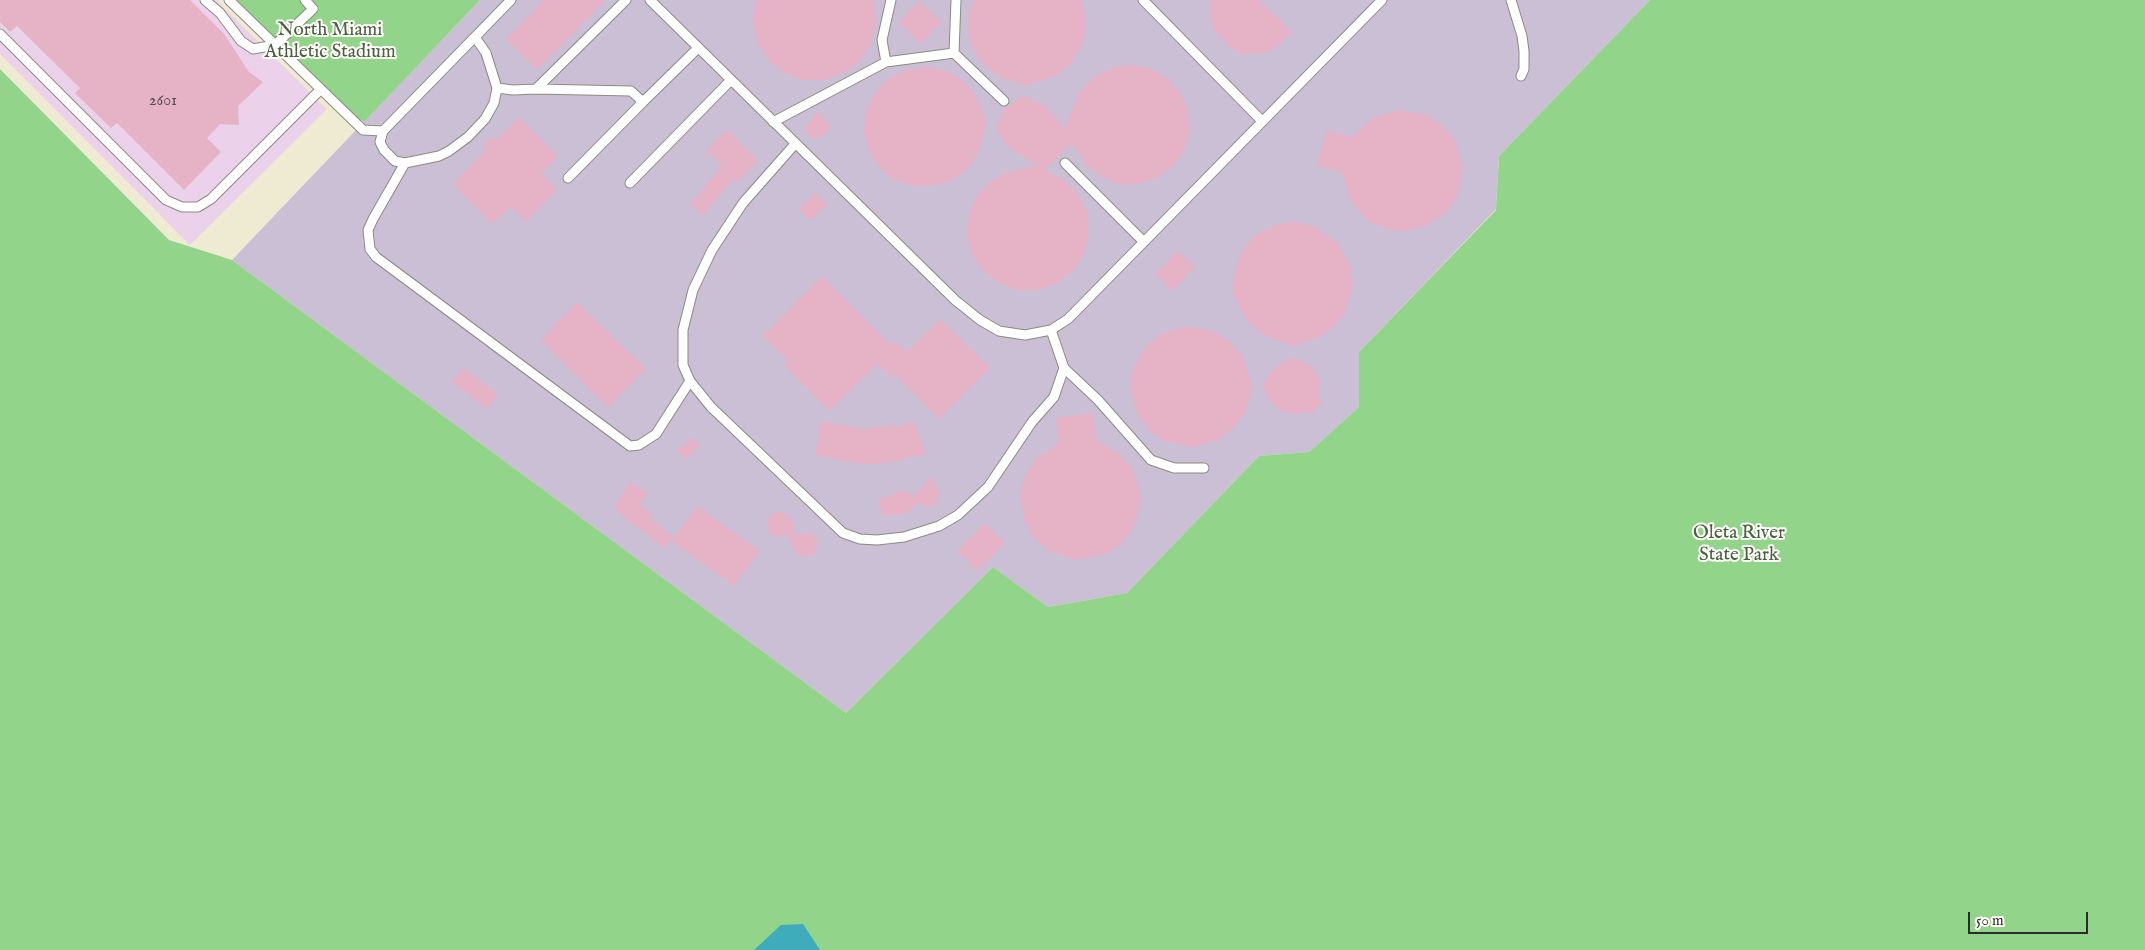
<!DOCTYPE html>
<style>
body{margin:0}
#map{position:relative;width:2145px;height:950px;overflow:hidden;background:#efead2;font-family:"IM FELL English",serif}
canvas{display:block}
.scale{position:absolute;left:1968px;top:912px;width:120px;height:22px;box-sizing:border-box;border:2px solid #2b2b2b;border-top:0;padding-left:6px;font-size:15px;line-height:18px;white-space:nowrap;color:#2b2b2b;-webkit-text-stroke:4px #fdfcf7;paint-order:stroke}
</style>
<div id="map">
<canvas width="2145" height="950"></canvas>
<div class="scale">50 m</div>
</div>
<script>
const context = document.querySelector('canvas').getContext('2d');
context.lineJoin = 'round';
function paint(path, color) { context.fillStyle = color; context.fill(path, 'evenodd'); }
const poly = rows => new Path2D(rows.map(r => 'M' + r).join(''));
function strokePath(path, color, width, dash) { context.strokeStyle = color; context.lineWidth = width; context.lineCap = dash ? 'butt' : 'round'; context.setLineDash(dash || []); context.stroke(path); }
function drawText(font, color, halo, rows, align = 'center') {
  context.font = font + ' "IM FELL English",serif'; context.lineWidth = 4; context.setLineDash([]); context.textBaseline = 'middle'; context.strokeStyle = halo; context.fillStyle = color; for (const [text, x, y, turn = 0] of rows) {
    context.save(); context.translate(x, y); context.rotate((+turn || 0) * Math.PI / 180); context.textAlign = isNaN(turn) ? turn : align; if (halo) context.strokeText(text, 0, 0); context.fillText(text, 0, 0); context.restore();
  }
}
paint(poly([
 [0,0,216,0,327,109,190,245,0,54]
]), '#ecd1ea');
paint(poly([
 [480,0,1650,0,1499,156,1496,209,1359,352,1359,407,1309,452,1259,456,1127,593,1048,607,993,567,846,713,232,260]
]), '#cbbfd5');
paint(poly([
 [229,0,480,0,364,122,332,102],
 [1650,0,2145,0,2145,950,0,950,0,69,169,240,232,260,846,713,993,567,1048,607,1127,593,1259,456,1309,452,1359,407,1359,352,1496,210,1499,156]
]), '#93d48b');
paint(poly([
 [803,924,820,950,754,950,781,925]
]), '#3eacbb');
paint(poly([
 [0,0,190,0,224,34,249,72,263,82,238,106,239,125,220,124,207,138,221,152,184,190,117,123,111,128,75,93,80,88,17,26,10,32,0,22],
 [544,0,606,0,537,70,506,39],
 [755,0,874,0,876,24,871,44,860,61,844,73,824,80,804,80,785,73,769,61,758,44,753,24],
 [974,0,1080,0,1084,10,1086,29,1081,48,1070,64,1055,76,1026,86,998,76,983,64,972,48,968,29,969,10],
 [1210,0,1259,0,1292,32,1275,48,1265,53,1242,54,1229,47,1214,30,1211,20],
 [920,1,942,22,921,44,899,22],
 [1130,65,1150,68,1167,78,1180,92,1188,110,1190,130,1185,149,1174,165,1159,177,1140,184,1120,184,1102,177,1086,165,1072,143,1045,170,1066,181,1079,196,1088,214,1089,235,1084,254,1073,271,1057,283,1038,290,1018,290,999,283,983,271,972,254,967,235,969,214,977,196,991,181,1008,172,1038,166,1007,146,996,128,1004,109,1024,95,1048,108,1064,129,1080,92,1093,78,1111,68],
 [924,67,944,70,961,79,975,94,987,121,979,151,969,168,953,180,934,186,914,186,895,180,880,168,869,151,864,132,866,112,874,94,887,80,905,70],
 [1399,110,1427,115,1442,125,1455,140,1463,167,1458,195,1448,211,1424,227,1406,231,1387,229,1370,222,1350,201,1342,172,1317,166,1327,130,1352,137,1372,118],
 [818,112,832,127,823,136,813,139,806,132,808,123],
 [519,117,558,156,542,173,557,189,526,222,510,207,492,224,453,184,483,153,484,144,490,138,499,138],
 [727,130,758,161,738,182,734,178,703,215,690,204,722,166,706,150],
 [815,192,827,205,810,221,798,209],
 [1297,222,1315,227,1338,243,1351,268,1353,286,1345,313,1333,328,1317,338,1294,346,1262,334,1248,322,1234,297,1233,279,1241,252,1253,237,1278,224],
 [1178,251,1195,267,1172,291,1155,274],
 [822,276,889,343,896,342,907,352,940,319,990,368,939,419,892,371,896,381,877,364,829,411,784,365,789,361,763,336],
 [577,302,646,369,608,407,541,340],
 [1188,326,1215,332,1231,342,1243,357,1253,389,1245,412,1235,427,1220,439,1193,447,1165,441,1149,431,1138,416,1130,389,1132,370,1146,346,1161,334],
 [1292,357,1311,366,1320,380,1319,399,1323,402,1311,415,1307,411,1292,414,1280,410,1271,402,1262,386,1272,370],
 [463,368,498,394,487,409,452,382],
 [1093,413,1097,441,1120,454,1132,468,1139,486,1141,504,1132,531,1120,545,1103,555,1076,560,1049,551,1034,538,1025,522,1020,494,1025,476,1035,460,1059,443,1056,418],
 [821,421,865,429,896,425,897,428,913,421,927,453,893,462,872,464,848,462,815,455,820,434,818,434],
 [692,437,700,446,685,459,677,450],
 [933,476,935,485,940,493,936,504,928,507,918,503,908,513,883,516,878,500,901,491,915,495],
 [631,482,648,494,640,505,653,515,650,519,674,536,665,548,632,524,614,507],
 [697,506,760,551,734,586,672,541],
 [783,512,792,519,794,534,811,533,817,539,817,548,813,555,805,557,800,556,794,551,789,536,771,535,767,525,768,519,773,513],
 [985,523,1005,543,978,571,957,551]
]), '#e6b2c6');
const lane = poly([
 [205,0,220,13,241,41,253,49,275,45,313,9,305,0],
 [229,0,363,130,383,131],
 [626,0,536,89,631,91,643,102,698,48],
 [650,0,955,300,980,320,999,331,1025,335,1051,330,1068,319,1382,0],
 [1143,0,1262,121],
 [1511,0,1522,36,1524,51,1524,69,1521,76],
 [0,34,166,200,182,207,198,207,211,199,320,90],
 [475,37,486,53,497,88,513,90,536,89],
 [954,53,956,0],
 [886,62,882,40,891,0],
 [497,88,494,103,485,119,468,137,449,151,439,156,405,163,395,161,384,150,380,142,383,131,511,0],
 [773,122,886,62,954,53,1004,101],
 [405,163,373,219,368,230,370,249,376,257,630,446,639,445,656,434,690,381,683,365,683,330,693,290,712,250,743,203,795,144],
 [1065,163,1144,242],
 [568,178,643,102],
 [630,183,731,80],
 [1064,368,1098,400,1151,460,1174,468,1204,468],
 [690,381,711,407,843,533,860,539,877,540,904,537,939,526,958,515,988,487,1032,422,1054,397,1064,368,1051,330]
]);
strokePath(lane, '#8d8a7e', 11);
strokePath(lane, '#fff', 9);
drawText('16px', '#5a4d52', null, [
 ["2601",163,102]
]);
drawText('19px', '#4a5e48', '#fdfcf7', [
 ["North Miami",330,31],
 ["Athletic Stadium",330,53],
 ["Oleta River",1739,534],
 ["State Park",1739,556]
]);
</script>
